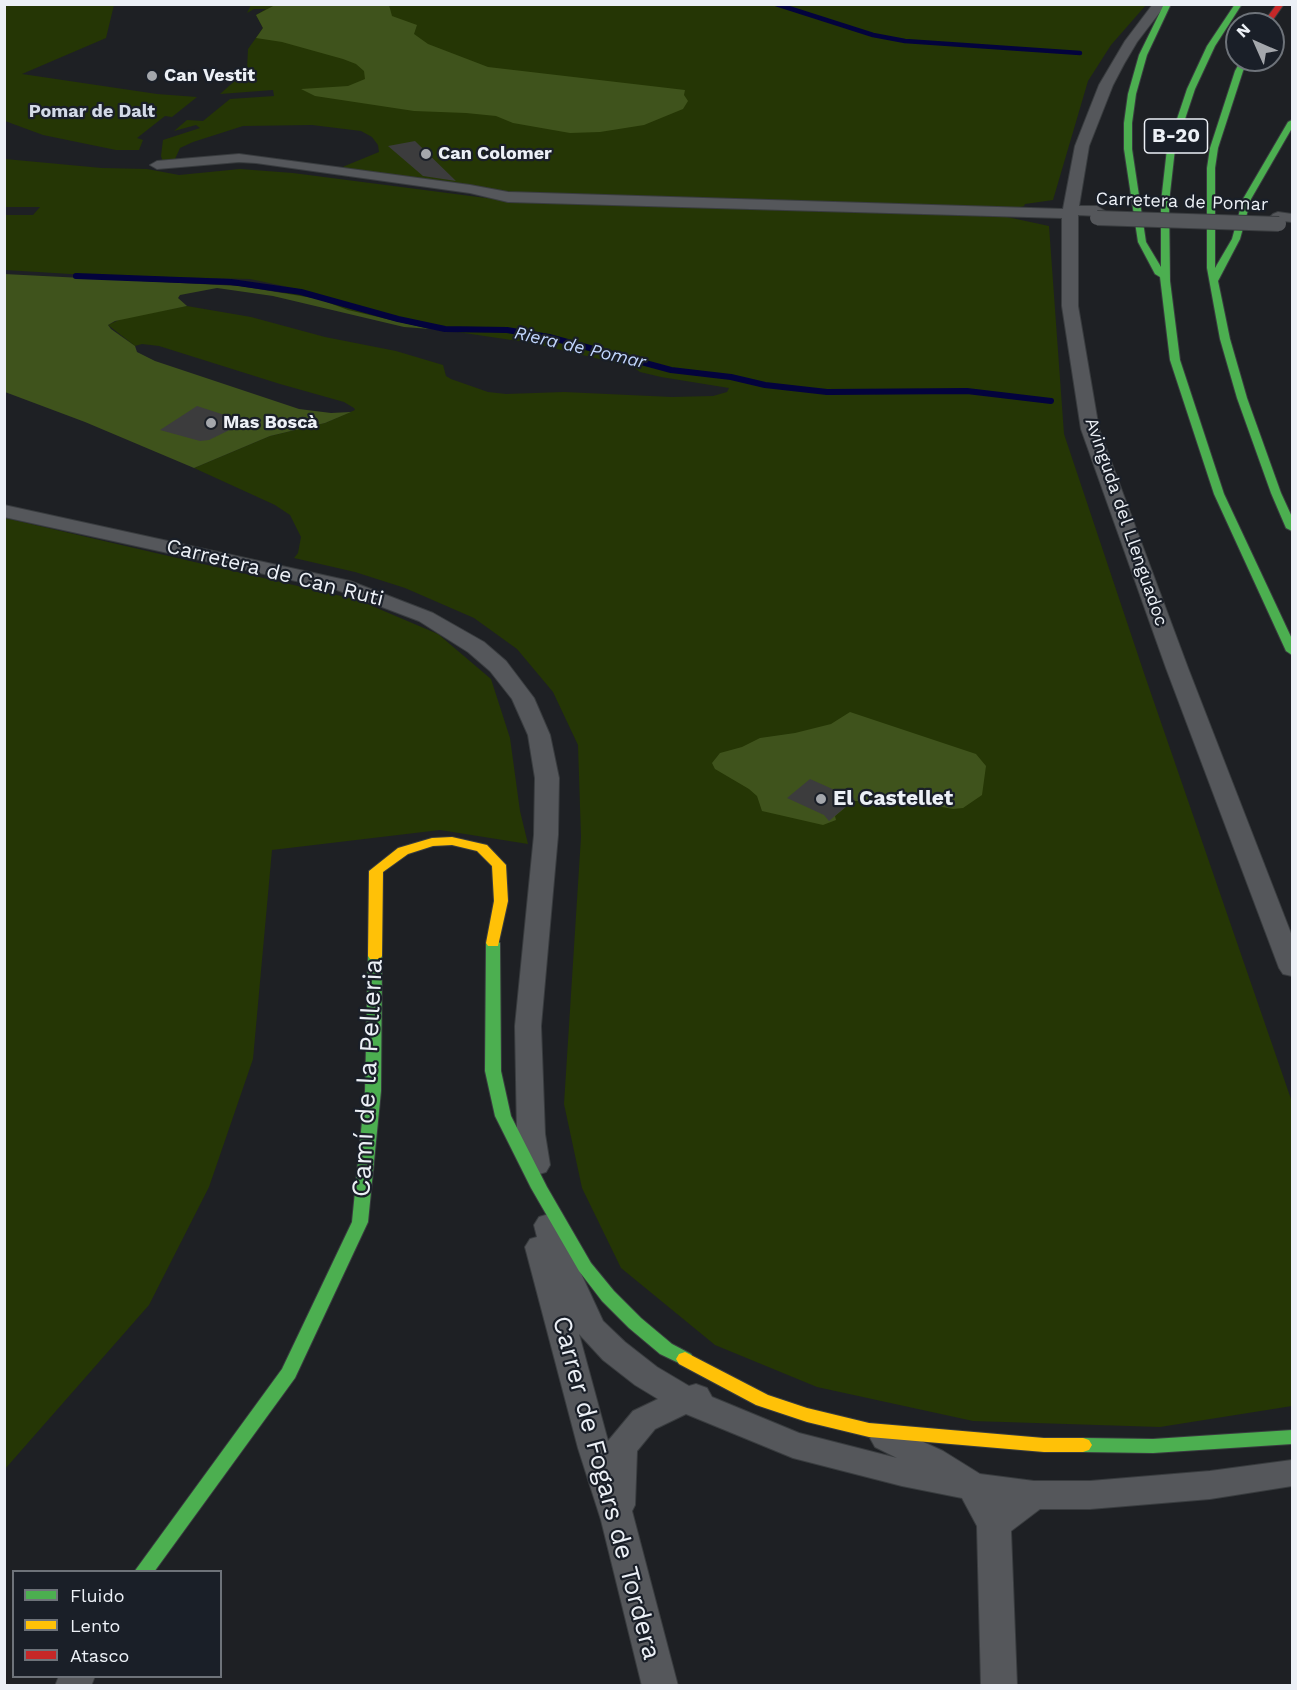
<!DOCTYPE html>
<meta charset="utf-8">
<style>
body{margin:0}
#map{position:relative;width:1297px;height:1690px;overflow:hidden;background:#1e2024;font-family:"Work Sans",sans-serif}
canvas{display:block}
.frame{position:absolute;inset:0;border:6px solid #ecf0f6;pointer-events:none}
.legend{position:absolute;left:12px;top:1570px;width:210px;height:108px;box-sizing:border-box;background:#1a1f28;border:2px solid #6e737a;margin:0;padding:8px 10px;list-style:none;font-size:18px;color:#ecf0f6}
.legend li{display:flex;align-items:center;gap:12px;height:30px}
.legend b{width:30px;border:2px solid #6e737a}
.north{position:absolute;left:1225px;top:12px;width:60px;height:60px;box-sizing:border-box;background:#1a1f28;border:2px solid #6e737a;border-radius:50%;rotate:315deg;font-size:16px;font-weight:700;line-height:24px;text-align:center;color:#ecf0f6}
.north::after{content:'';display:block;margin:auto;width:21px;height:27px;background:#a4a7ac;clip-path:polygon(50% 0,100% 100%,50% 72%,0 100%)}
</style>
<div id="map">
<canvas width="1297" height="1690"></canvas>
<div class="frame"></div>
<ul class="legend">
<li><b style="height:8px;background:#4caf50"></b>Fluido</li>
<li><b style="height:8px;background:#ffc107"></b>Lento</li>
<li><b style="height:8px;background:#c62828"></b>Atasco</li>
</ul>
<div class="north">N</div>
</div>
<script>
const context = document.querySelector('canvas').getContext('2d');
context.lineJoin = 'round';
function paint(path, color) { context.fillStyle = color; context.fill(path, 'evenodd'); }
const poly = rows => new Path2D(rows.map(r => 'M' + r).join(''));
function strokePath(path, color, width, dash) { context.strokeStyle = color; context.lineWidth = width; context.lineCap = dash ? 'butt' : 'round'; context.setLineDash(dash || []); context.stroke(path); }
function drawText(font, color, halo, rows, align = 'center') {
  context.font = font + ' "Work Sans",sans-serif'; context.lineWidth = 4.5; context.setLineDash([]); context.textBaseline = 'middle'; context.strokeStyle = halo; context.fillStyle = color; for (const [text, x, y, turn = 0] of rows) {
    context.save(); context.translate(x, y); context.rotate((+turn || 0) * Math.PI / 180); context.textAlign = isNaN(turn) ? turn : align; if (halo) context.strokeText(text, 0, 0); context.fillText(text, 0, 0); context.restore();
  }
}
paint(poly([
 [4,5,114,5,106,38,22,74,157,94,197,97,172,117,165,116,137,138,143,140,139,150,116,150,43,135,5,121],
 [251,5,1146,5,1111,45,1088,81,1053,200,1025,204,1024,206,1015,209,523,195,340,168,379,152,378,145,372,137,361,131,312,125,243,126,193,142,180,148,175,159,185,162,163,162,161,156,163,140,200,128,196,125,174,131,187,120,203,121,230,99,274,96,273,90,220,94,247,70,248,49,263,28,256,15,266,9,254,9,247,13],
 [5,159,102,168,147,169,179,175,240,169,293,173,486,198,710,208,1007,217,1049,226,1064,434,1145,676,1292,1102,1292,1406,1160,1427,973,1421,817,1387,715,1345,621,1268,582,1188,564,1104,581,837,578,745,553,692,517,649,474,618,405,588,355,572,294,558,298,553,301,537,290,515,275,505,194,468,270,436,325,423,355,410,354,408,344,402,280,384,159,346,142,344,135,346,108,325,123,318,187,306,251,317,325,337,396,351,443,365,446,376,451,379,488,392,506,394,564,392,672,397,713,396,727,392,729,388,661,377,640,372,633,367,532,343,430,328,273,296,298,289,250,279,87,275,5,270,4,215,33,215,40,207,5,207],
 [5,518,358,600,438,634,491,679,510,738,520,811,528,844,440,830,272,850,253,1059,209,1187,149,1305,5,1469]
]), '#253605');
paint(poly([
 [277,4,389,5,392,16,417,25,414,34,428,44,488,67,685,90,684,95,688,101,683,109,644,125,600,132,570,133,513,123,496,116,466,113,414,111,315,96,301,89,348,86,365,79,364,71,356,64,343,59,282,42,256,38,263,28,256,15],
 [4,274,240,286,319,299,348,310,430,329,404,327,273,296,217,288,180,295,178,298,187,306,115,321,108,325,111,329,135,346,137,352,155,361,299,409,331,413,351,412,325,423,270,436,194,468,85,422,5,392],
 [850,712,976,754,986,766,982,795,963,808,953,809,914,802,853,801,835,816,836,820,823,825,762,811,757,796,749,789,715,769,712,763,720,753,742,747,760,738,795,733,831,724]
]), '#3f531c');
strokePath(poly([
 [776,4,873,35,905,41,1080,53]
]), '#03033d', 4.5);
strokePath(poly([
 [76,276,231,282,301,292,398,319,445,329,507,330,549,337,671,370,731,377,765,385,827,392,967,391,1051,401]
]), '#03033d', 6);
paint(poly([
 [415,141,456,181,423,176,388,146],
 [197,406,246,422,209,440,200,441,160,430],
 [810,779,855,799,829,821,824,815,787,798]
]), '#3c3c3d');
const street = poly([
 [1153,4,1166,4,1137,42,1124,64,1113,85,1089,146,1079,206,1097,206,1105,211,1097,216,1078,215,1078,306,1099,429,1188,668,1292,936,1292,976,1283,974,1279,968,1166,668,1081,429,1062,306,1062,218,508,202,470,193,256,163,239,162,157,169,150,165,157,161,239,154,470,185,508,192,1063,209,1075,146,1099,85,1125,41,1153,4],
 [1278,212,1292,214,1292,222,1273,220,1270,217,1273,214,1278,212],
 [4,505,350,581,433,613,484,642,506,661,534,698,550,735,559,778,558,835,541,1026,545,1134,550,1165,546,1172,536,1175,526,1172,522,1165,517,1134,515,1026,534,835,535,778,528,735,512,699,490,671,468,652,419,621,337,590,4,517,4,505],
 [549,1214,559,1217,564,1225,571,1252,603,1321,625,1342,657,1367,689,1386,696,1384,707,1388,712,1397,799,1433,897,1458,875,1447,870,1438,875,1429,886,1425,943,1451,980,1474,1034,1481,1090,1481,1210,1471,1292,1460,1292,1486,1210,1499,1090,1509,1040,1509,1011,1531,1017,1686,981,1686,977,1526,962,1498,902,1486,793,1458,686,1414,655,1429,637,1451,635,1505,632,1511,678,1686,642,1686,601,1520,578,1448,525,1247,530,1239,537,1237,534,1225,539,1217,549,1214],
 [579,1334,603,1360,635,1385,658,1399,633,1411,608,1441,579,1334],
 [59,1676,95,1676,91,1686,55,1686,59,1676]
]);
const fast = poly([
 [1164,4,1171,4,1147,55,1136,94,1132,123,1132,149,1146,242,1161,267,1161,202,1167,149,1187,89,1207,46,1235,4,1242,4,1215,46,1195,89,1175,149,1169,202,1170,281,1180,360,1224,494,1292,639,1292,655,1286,651,1214,494,1170,360,1160,277,1155,274,1138,242,1124,149,1124,123,1128,94,1139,55,1164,4],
 [1241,60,1249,60,1243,71,1218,148,1215,168,1215,268,1232,239,1243,199,1288,122,1292,120,1292,128,1251,199,1240,239,1218,281,1230,339,1247,398,1281,493,1292,517,1292,531,1286,528,1271,493,1237,398,1220,339,1207,268,1207,168,1210,148,1235,71,1241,60],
 [493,938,500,943,501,1071,511,1116,547,1187,591,1263,614,1291,641,1318,672,1344,691,1354,694,1359,691,1364,685,1366,660,1354,629,1328,602,1301,579,1271,531,1188,495,1116,485,1071,486,943,493,938],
 [375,951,382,956,381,1091,368,1222,295,1378,154,1572,134,1572,282,1369,352,1222,365,1091,368,956,375,951],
 [1292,1430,1292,1444,1153,1453,1083,1452,1077,1450,1074,1445,1077,1440,1083,1438,1153,1439,1292,1430]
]);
const slow = poly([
 [452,837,487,845,506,865,508,901,498,946,488,946,486,943,494,901,492,866,477,851,452,845,433,846,408,854,383,872,382,956,380,959,370,959,368,956,369,871,398,848,432,838,452,837],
 [685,1352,768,1395,807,1408,869,1423,1044,1438,1083,1438,1089,1440,1092,1445,1089,1450,1083,1452,1044,1452,869,1437,807,1422,756,1405,679,1364,676,1359,679,1354,685,1352]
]);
const jam = poly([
 [1277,4,1284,4,1270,24,1262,24,1277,4]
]);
strokePath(street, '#393c3f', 2);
strokePath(fast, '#393c3f', 2);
strokePath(slow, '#393c3f', 2);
strokePath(jam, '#393c3f', 2);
paint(street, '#55575b');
paint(fast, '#4caf50');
paint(slow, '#ffc107');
paint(jam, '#c62828');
const streetBridge = poly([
 [1097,218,1279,224]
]);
strokePath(streetBridge, '#393c3f', 16, []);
strokePath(streetBridge, '#55575b', 14);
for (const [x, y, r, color] of [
 [152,76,6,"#a4a7ac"],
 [426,154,6,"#a4a7ac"],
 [211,423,6,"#a4a7ac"],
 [821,799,6,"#a4a7ac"]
]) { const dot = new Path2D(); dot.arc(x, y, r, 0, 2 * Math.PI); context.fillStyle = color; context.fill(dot); strokePath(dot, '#1a1f28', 2); }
drawText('bold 18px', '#ecf0f6', '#1a1f28', [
 ["Can Vestit",164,76],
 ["Can Colomer",438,154],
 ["Mas Boscà",223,423]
], 'left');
drawText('bold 18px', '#d3dae7', '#1a1f28', [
 ["Pomar de Dalt",92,112]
]);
drawText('18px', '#ecf0f6', '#1a1f28', [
 ["Carretera de Pomar",1182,202,2],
 ["Avinguda del Llenguadoc",1126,522,71]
]);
drawText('italic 18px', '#c1d6fd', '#1a1f28', [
 ["Riera de Pomar",580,348,13]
]);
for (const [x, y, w] of [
 [1176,136,63]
]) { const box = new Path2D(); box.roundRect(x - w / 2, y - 17, w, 34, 4.5); context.fillStyle = '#1a1f28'; context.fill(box); strokePath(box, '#ecf0f6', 1.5); }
drawText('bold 20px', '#ecf0f6', null, [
 ["B-20",1176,136]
]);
drawText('21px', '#ecf0f6', '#1a1f28', [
 ["Carretera de Can Ruti",275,573,14]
]);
drawText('bold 21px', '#ecf0f6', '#1a1f28', [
 ["El Castellet",833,799]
], 'left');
drawText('26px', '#ecf0f6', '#1a1f28', [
 ["Camí de la Pelleria",368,1078,-87],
 ["Carrer de Fogars de Tordera",606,1488,75]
]);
</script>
